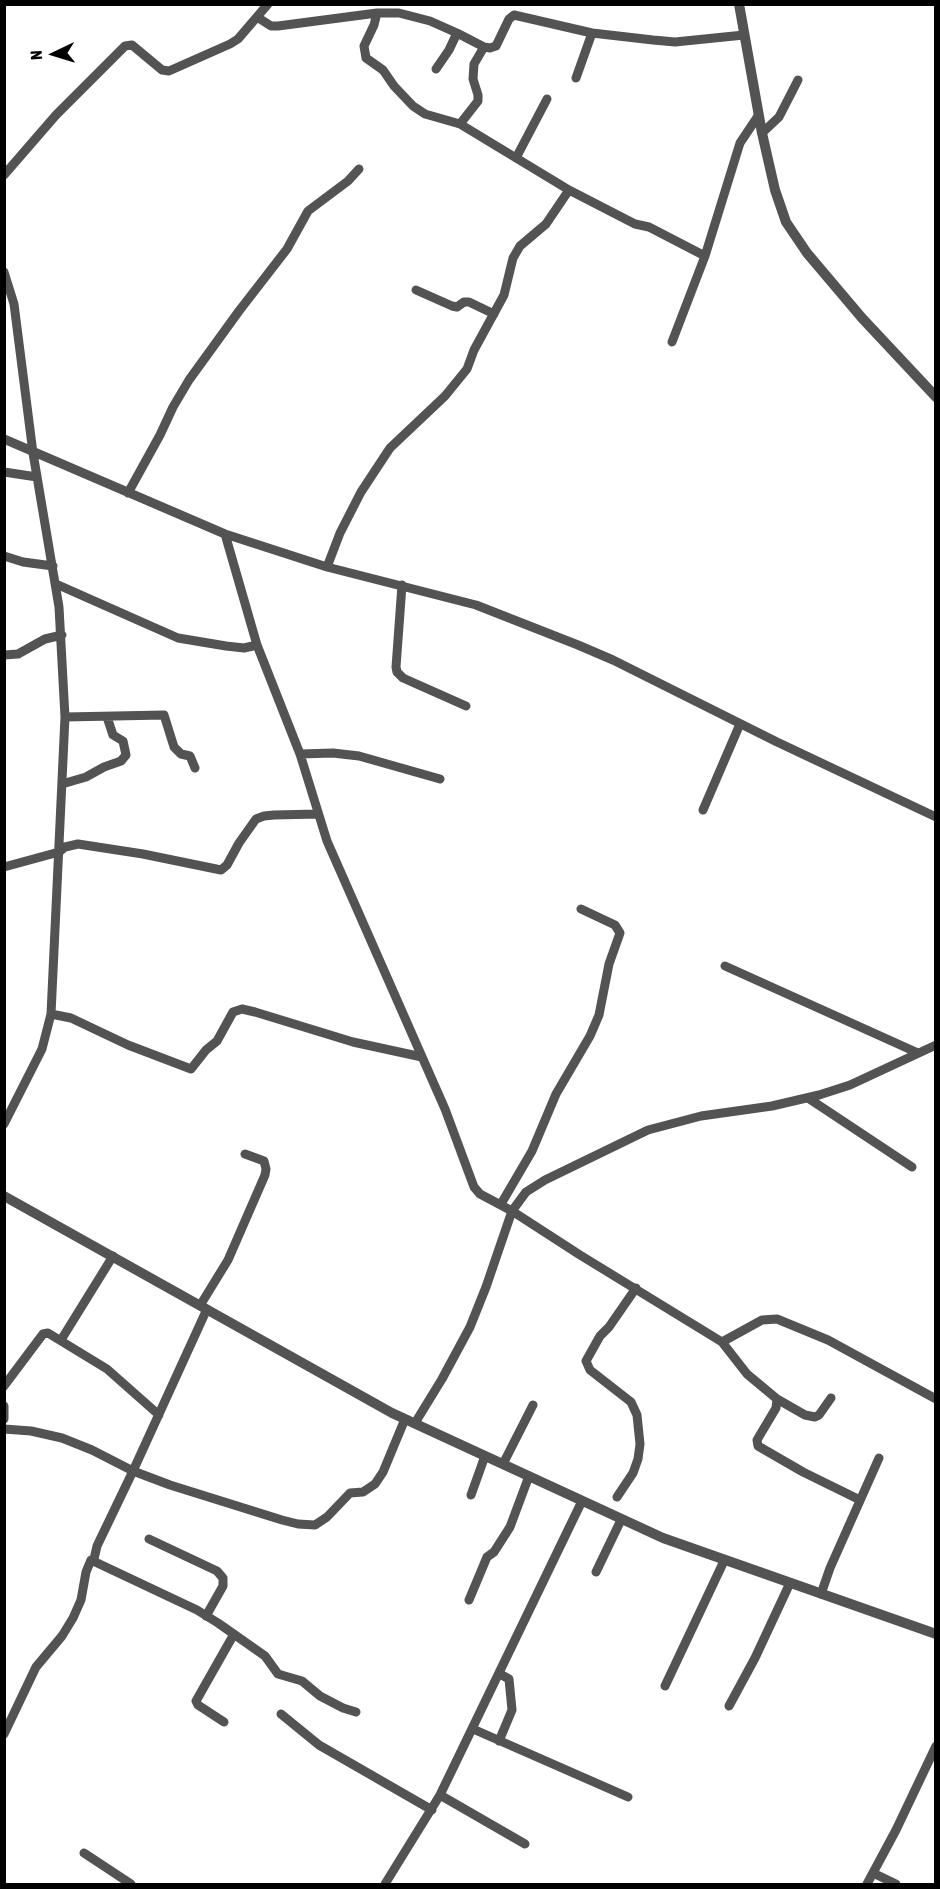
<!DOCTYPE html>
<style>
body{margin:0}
#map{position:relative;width:940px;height:1889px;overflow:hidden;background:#fff;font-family:"Asap Condensed",sans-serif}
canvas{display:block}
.frame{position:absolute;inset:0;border:6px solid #000;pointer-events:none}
.north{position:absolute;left:24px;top:24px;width:60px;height:60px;-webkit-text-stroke:4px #fff;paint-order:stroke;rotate:266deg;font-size:16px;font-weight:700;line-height:24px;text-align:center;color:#000}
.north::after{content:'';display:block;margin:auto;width:21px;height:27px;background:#000;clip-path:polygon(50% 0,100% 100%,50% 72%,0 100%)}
</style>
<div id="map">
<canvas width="940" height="1889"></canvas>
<div class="frame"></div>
<div class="north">N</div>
</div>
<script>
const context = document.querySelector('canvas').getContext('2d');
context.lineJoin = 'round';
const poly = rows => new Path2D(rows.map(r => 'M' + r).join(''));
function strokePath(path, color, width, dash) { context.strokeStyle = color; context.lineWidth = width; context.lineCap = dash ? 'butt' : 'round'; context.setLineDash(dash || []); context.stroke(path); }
strokePath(poly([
 [377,13,374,25,364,46,366,58,383,70,394,86,413,106,425,114,460,124,569,190],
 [257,17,271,26,278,26,377,13,399,13,430,21,457,33],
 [436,69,449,50,457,33,484,47,490,48,496,46,509,19,514,15,592,33,653,40,675,42,744,35],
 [576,78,592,33],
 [460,124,478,101,478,95,473,79,474,64,484,47],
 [762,133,779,117,798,80],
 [516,158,547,99],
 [4,175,56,115,125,46,132,45,162,70,169,71,230,44,238,39,268,4],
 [4,272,14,304,33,453,59,607,65,717,51,1014,42,1049,4,1124],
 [416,290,452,306,457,307,464,302,469,302,494,314],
 [672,342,705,256],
 [4,439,225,534,327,567,476,605,578,645,613,660,777,742,936,817],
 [4,472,37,477],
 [128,493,160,435,173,407,189,380,239,311,287,249,308,211,348,181,359,169],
 [225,534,257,645,300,754,327,841,445,1109,474,1187,480,1194,512,1211,580,1255,722,1342,747,1374,777,1399,776,1408,757,1440,758,1446,803,1472,860,1500],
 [4,556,23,562,53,566],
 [327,567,340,533,361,492,390,448,445,396,467,369,474,350,504,295,513,258,520,246,546,224,569,190,635,224,649,227,705,256,740,143,758,116],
 [56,584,178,638,226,646,244,648,257,645],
 [402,585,396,667,397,672,403,678,466,706],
 [4,655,18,654,45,639,62,635],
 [65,717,164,715,174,747,181,754,190,756,195,768],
 [300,754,333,753,359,756,440,779],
 [62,784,86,777,104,767,121,761,126,755,123,741,113,735,107,717],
 [703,810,740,724],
 [4,867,59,852,65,847,78,844,143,854,221,870,227,865,239,843,256,819,264,816,274,815,318,814],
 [725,966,918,1053],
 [51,1014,71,1018,128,1045,191,1069,206,1050,217,1041,233,1012,242,1009,255,1012,353,1042,422,1057],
 [808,1098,912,1167],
 [501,1204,532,1151,556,1094,590,1036,599,1015,609,964,620,933,615,925,581,909],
 [201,1304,228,1260,265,1175,266,1169,264,1161,245,1154],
 [61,1340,113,1256],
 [722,1342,762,1320,777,1319,828,1340,936,1399],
 [4,1386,43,1334,48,1333,107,1369,159,1415],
 [777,1399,805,1415,815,1417,819,1415,831,1398],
 [4,1406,4,1419],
 [415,1423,442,1379,470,1327,486,1287,512,1211,526,1192,545,1180,648,1130,701,1116,772,1106,819,1095,850,1085,936,1045],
 [4,1429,31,1431,62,1438,92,1450,133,1471,170,1485,282,1520,298,1524,315,1525,327,1517,350,1493,363,1492,375,1484,383,1472,405,1419],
 [503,1464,533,1405],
 [471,1495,485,1456],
 [617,1497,633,1473,638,1459,640,1444,637,1415,631,1402,590,1370,586,1361,600,1336,609,1327,636,1288],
 [149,1539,217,1571,223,1578,223,1586,206,1616],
 [91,1560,197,1610,218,1623,265,1656,278,1674,302,1681,320,1696,343,1708,356,1712],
 [596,1572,621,1520],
 [821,1594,830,1568,879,1458],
 [469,1600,487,1557,494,1552,510,1527,529,1476],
 [665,1686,724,1561],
 [729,1706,755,1658,790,1583],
 [281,1714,319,1745,432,1810],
 [224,1722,198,1705,196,1701,234,1634],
 [473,1729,628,1797],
 [4,1734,36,1667,62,1636,73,1618,81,1600,86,1572,91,1560,94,1559,97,1546,133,1471,207,1309],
 [499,1741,512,1710,509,1679,500,1674],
 [440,1795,525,1844],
 [84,1853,131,1884],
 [873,1873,896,1884],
 [385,1884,440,1795,582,1501],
 [867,1884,896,1830,936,1746]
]), '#535353', 9);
strokePath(poly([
 [739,4,762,133,775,190,786,222,807,253,862,318,936,397],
 [4,1196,392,1413,663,1538,936,1634]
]), '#535353', 10);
</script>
